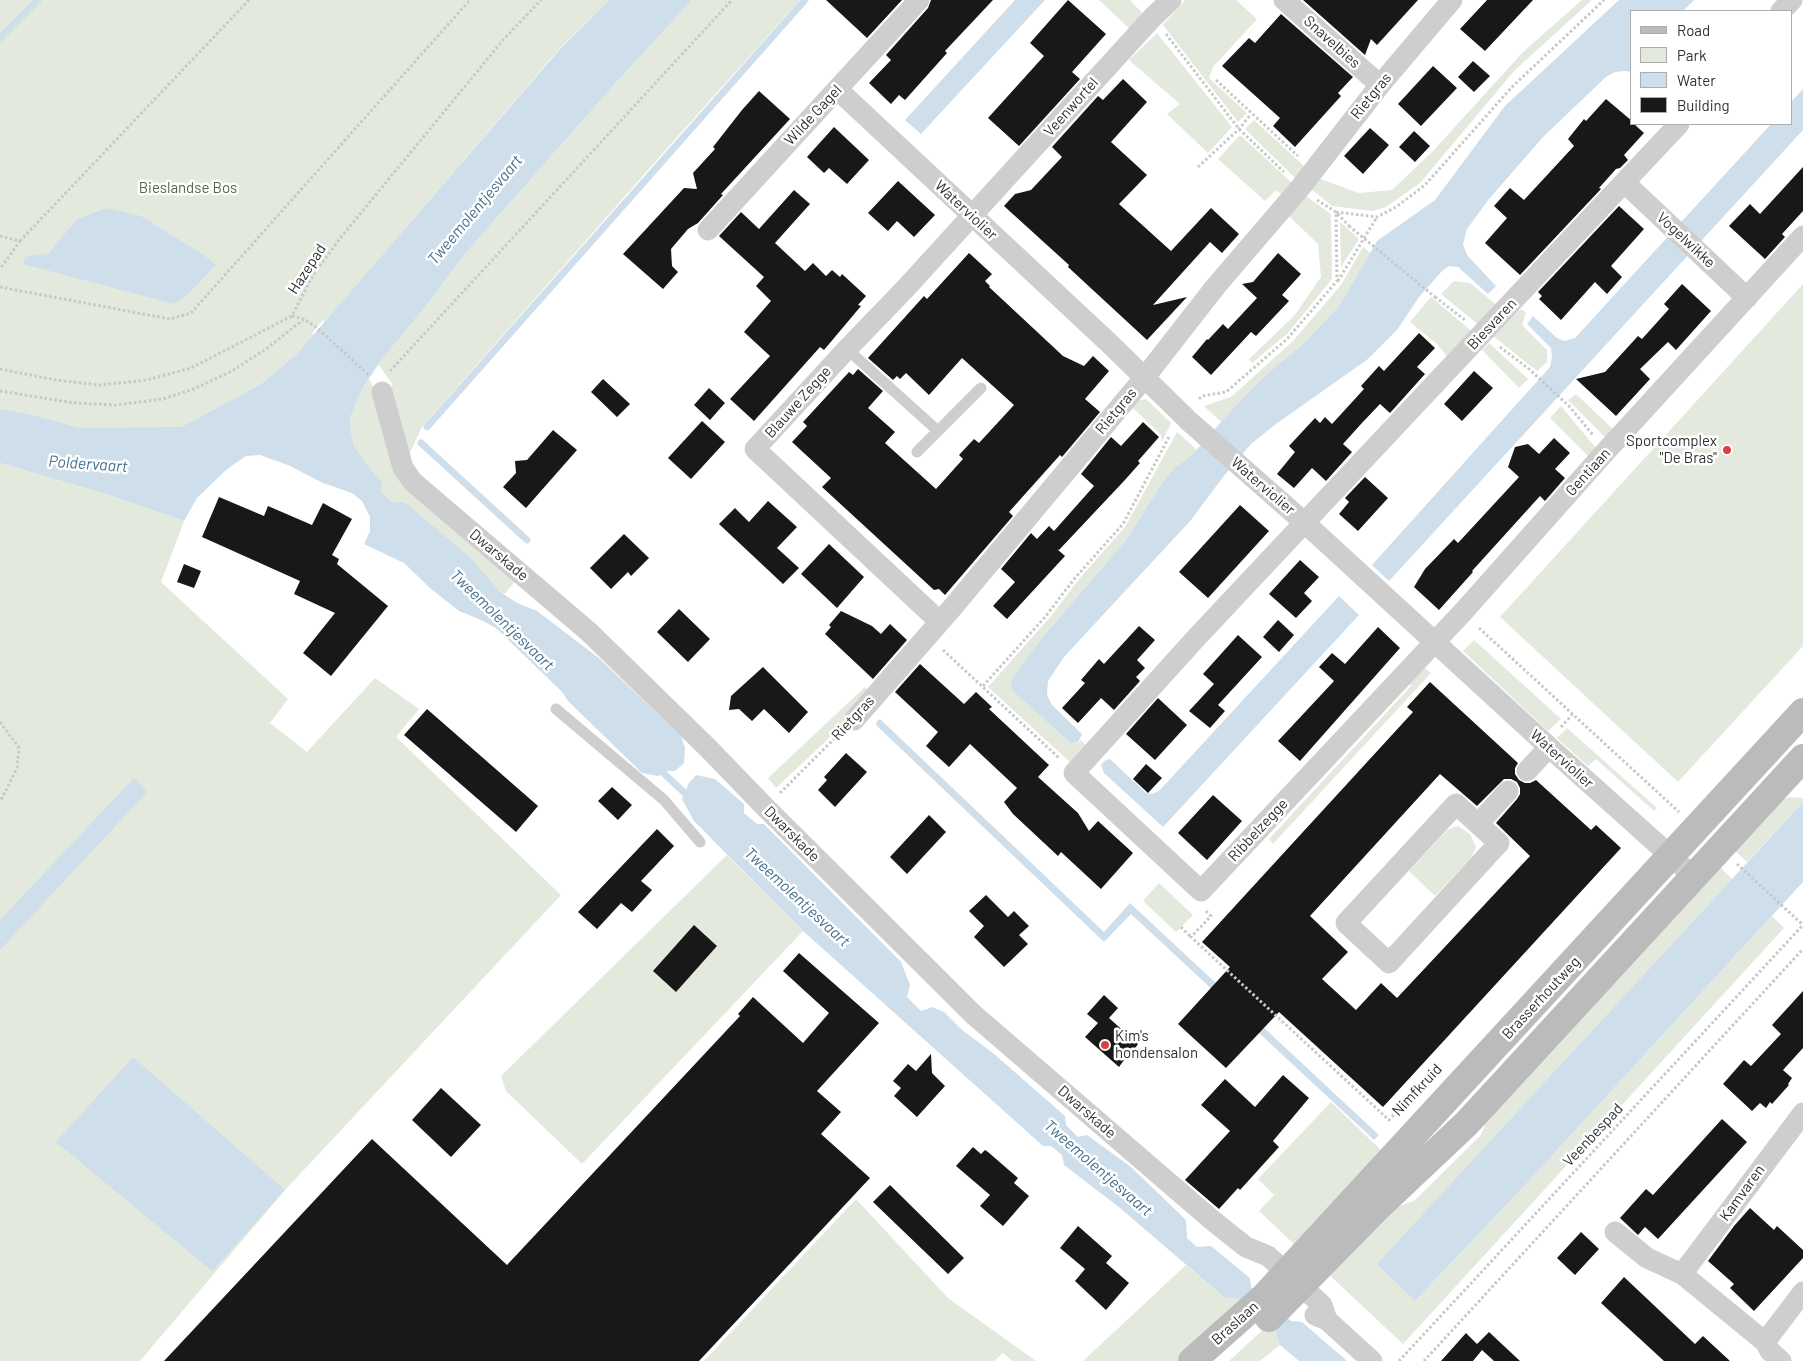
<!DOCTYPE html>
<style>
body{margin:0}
#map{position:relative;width:1803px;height:1361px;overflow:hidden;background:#fff;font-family:Barlow,sans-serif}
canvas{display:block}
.legend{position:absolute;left:1630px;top:10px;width:162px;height:115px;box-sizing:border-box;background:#fff;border:1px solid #adadad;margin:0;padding:6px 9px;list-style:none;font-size:15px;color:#313131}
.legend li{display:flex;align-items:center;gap:10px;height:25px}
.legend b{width:25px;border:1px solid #adadad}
</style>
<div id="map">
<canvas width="1803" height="1361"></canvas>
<ul class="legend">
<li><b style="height:6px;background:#bbb"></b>Road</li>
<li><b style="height:14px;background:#e3e9dd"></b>Park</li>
<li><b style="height:14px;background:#cedfeb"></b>Water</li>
<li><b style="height:14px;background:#181818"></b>Building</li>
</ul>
</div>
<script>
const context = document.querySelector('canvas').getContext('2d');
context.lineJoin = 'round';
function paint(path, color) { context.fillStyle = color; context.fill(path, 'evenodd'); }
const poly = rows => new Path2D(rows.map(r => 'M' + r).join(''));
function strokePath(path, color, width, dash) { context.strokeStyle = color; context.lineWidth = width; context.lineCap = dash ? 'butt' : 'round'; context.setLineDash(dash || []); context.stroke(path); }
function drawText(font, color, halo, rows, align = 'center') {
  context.font = font + ' Barlow,sans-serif'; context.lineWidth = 5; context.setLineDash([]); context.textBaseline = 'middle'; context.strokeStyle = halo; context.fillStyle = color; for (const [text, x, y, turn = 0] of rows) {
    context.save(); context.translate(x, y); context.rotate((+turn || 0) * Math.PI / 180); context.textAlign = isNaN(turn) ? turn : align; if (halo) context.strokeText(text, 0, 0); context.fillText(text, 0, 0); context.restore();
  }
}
paint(poly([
 [0,0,609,0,560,48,325,322,323,320,312,333,314,335,296,355,261,384,181,427,86,436,0,415],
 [692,0,800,0,670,145,422,427,407,459,390,393,392,384,379,365,380,362,433,297,463,256,613,86],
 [1099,0,1130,0,1146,17,1133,32],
 [1185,0,1236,0,1257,19,1213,67,1209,78,1247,113,1238,122,1163,25],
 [1582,0,1592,0,1515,70,1420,183,1386,207,1373,211,1332,206,1311,189,1320,179,1359,193,1392,190,1433,151,1523,52],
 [1157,33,1232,127,1208,153,1167,114,1180,104,1129,60],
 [1254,120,1305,167,1295,178,1245,129],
 [1240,135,1292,183,1283,196,1276,190,1265,201,1218,159],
 [1306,196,1331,214,1332,279,1288,333,1252,363,1249,359,1294,316,1321,277,1318,244,1289,216],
 [1340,222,1359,239,1341,267],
 [1363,247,1370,253,1339,306,1303,344,1275,367,1221,422,1204,406,1231,397,1293,341,1341,285],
 [1454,281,1470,283,1499,307,1481,327,1441,294],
 [1803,284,1803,646,1678,782,1500,617],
 [1431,297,1474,333,1450,360,1437,344,1410,322],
 [1520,309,1526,312,1522,325,1547,350,1547,362,1537,371,1493,336],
 [1489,343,1528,379,1519,388,1482,350],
 [369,379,376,392,397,467,514,580,513,584,505,594,499,591,402,502,392,502,381,492,354,446,351,433,350,418,362,389],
 [1576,394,1614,430,1606,438,1568,400],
 [1146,399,1171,423,1162,442,1161,435,1132,407,1137,401],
 [1561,406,1596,448,1588,456,1550,418],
 [1177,432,1197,450,1162,483,1126,540,1047,632,1011,682,1072,744,1075,741,1078,743,1081,740,1087,747,1072,764,988,687,1051,616,1079,579,1125,527],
 [0,463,109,495,184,521,161,582,288,699,270,723,307,752,375,678,419,709,396,737,561,895,285,1190,140,1361,0,1361],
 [1474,640,1561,719,1548,731,1463,651],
 [1423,667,1431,673,1273,844,1269,839,1411,686,1408,681],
 [865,687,870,692,844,724,776,788,768,778],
 [1567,728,1657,808,1654,811,1596,759,1588,766,1557,738],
 [1790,797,1803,798,1803,802,1747,862,1731,847,1772,802],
 [1458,826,1470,834,1476,847,1471,858,1435,896,1409,871,1447,830],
 [727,855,803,931,582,1164,506,1091,501,1076],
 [1716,863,1732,879,1378,1264,1415,1301,1526,1184,1772,916,1784,928,1403,1344,1324,1270,1378,1213,1414,1201,1481,1135,1492,1107],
 [1159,883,1193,915,1176,932,1143,901],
 [1331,1102,1384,1153,1296,1246,1259,1211,1274,1195,1258,1179],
 [856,1199,948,1298,1036,1361,1012,1361,1003,1353,994,1361,704,1361],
 [1186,1265,1225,1298,1239,1299,1247,1305,1183,1361,1083,1361],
 [1269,1324,1275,1329,1280,1345,1260,1361,1229,1361]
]), '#e3e9dd');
paint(poly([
 [609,0,692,0,613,86,463,256,433,297,380,362,362,389,350,418,351,433,354,446,367,465,382,483,381,492,392,502,402,502,408,505,471,558,499,591,517,603,537,611,600,659,681,736,685,748,684,763,675,771,668,771,658,776,642,773,569,702,562,692,496,628,479,619,459,611,431,589,404,563,364,544,370,531,370,517,362,501,352,493,323,483,288,465,260,455,246,456,226,470,197,498,184,521,109,495,0,463,0,409,28,414,80,428,181,427,261,384,296,355,560,49],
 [1015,0,1045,0,921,134,905,120],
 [1619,0,1694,0,1683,11,1632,11,1632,72,1626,71,1615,72,1606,77,1544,136,1489,199,1467,229,1463,244,1467,255,1496,286,1488,294,1458,267,1449,266,1442,271,1419,297,1397,330,1368,359,1276,424,1251,444,1223,477,1191,520,1064,657,1048,681,1047,695,1052,705,1082,734,1078,743,1075,741,1072,744,1012,690,1011,682,1023,663,1047,632,1126,540,1162,483,1174,469,1192,455,1221,422,1250,391,1275,367,1303,344,1339,306,1377,241,1435,200,1505,106],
 [1803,89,1803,130,1389,581,1372,565,1550,367,1552,357,1551,348,1527,324,1533,316,1557,338,1564,341,1575,338,1771,124,1792,124,1792,101],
 [107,208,141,216,205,256,216,265,188,294,174,304,23,264,25,257,49,253,77,219],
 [1339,596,1359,615,1163,827,1104,773,1101,765,1104,761,1110,759,1146,793,1152,794,1159,791],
 [880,719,1104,932,1130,903,1379,1135,1374,1140,1131,914,1104,942,876,725,877,721],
 [696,775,715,779,744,804,744,813,757,824,764,824,901,962,910,985,907,997,921,1011,932,1007,944,1012,962,1030,993,1053,1065,1116,1066,1125,1078,1137,1087,1135,1131,1167,1186,1220,1187,1238,1197,1247,1211,1246,1250,1278,1251,1287,1291,1321,1302,1322,1347,1361,1299,1361,1280,1345,1275,1329,1247,1305,1239,1299,1225,1298,1120,1208,1064,1165,1062,1155,1051,1146,1043,1146,803,931,694,821,682,799,689,783],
 [134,778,147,792,0,950,0,920],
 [1803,802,1803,882,1526,1184,1415,1301,1377,1264],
 [133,1057,285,1190,212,1271,56,1142]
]), '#cedfeb');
strokePath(poly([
 [0,38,38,0],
 [427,427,805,0],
 [421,443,527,540],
 [658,768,690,798]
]), '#cedfeb', 7);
paint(poly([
 [826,0,902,0,867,38],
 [931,0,993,0,945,51,947,53,905,100,899,95,891,104,869,83,891,60,886,55,928,8],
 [1068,0,1106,34,1072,72,1080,79,1019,146,988,118,1044,56,1030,43],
 [1303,0,1418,0,1377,45,1371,39,1365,55],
 [1487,0,1533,0,1485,51,1460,29],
 [1281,14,1353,77,1338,93,1341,96,1295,147,1273,126,1280,118,1222,66,1249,38,1255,43],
 [1473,61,1490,76,1474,92,1458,77],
 [1433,66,1457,88,1421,126,1398,104],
 [1123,79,1147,102,1111,142,1147,175,1119,204,1171,251,1211,208,1239,234,1222,253,1210,242,1153,305,1187,297,1147,340,1068,267,1069,265,1004,206,1015,194,1031,190,1062,157,1052,147,1098,96,1103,100],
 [759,91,790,119,721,194,723,195,698,223,688,229,671,249,672,266,678,272,663,289,623,254,684,188,697,189,693,173,715,149,713,147,742,110],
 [1606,99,1632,121,1632,124,1634,124,1644,133,1624,155,1628,160,1620,168,1616,169,1599,188,1601,189,1520,275,1485,243,1507,218,1494,206,1510,188,1524,200,1574,146,1568,139,1584,119,1586,121],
 [834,127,869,160,847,184,829,168,824,173,807,157],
 [1370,128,1389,145,1363,174,1344,156],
 [1414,131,1430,146,1415,162,1399,147],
 [1803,167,1803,211,1782,234,1785,237,1765,259,1729,226,1750,204,1760,214],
 [898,181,935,215,914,237,897,221,888,231,868,213],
 [794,190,810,204,775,243,805,271,813,263,826,276,832,270,840,277,842,274,866,296,858,305,861,306,824,350,820,347,754,421,730,399,770,356,744,332,771,301,756,286,764,277,719,236,741,212,759,229],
 [1619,206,1644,229,1611,266,1622,277,1607,294,1595,282,1561,320,1539,299,1542,296,1538,292],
 [969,253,992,274,985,281,990,286,989,287,1063,356,1084,366,1093,356,1109,371,1085,399,1100,412,1062,457,1060,455,1009,512,1013,516,945,595,939,589,934,590,822,487,831,478,792,442,807,426,803,422,849,372,853,375,858,369,883,391,868,408,895,432,885,443,936,489,963,459,959,455,974,439,979,443,1014,405,962,358,929,395,906,373,900,379,897,376,893,380,868,358,924,296,927,299],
 [1278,253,1301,274,1282,295,1289,301,1256,336,1251,332,1211,375,1192,357,1207,339,1208,340,1223,324,1228,329,1257,298,1242,284,1253,282],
 [1682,284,1711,311,1676,350,1668,342,1640,369,1650,379,1616,416,1576,379,1605,372,1638,336,1642,339,1669,309,1664,304],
 [1419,333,1435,348,1417,367,1425,374,1390,413,1380,404,1361,424,1343,444,1352,452,1326,481,1312,468,1294,488,1277,474,1295,452,1289,446,1315,418,1320,423,1325,417,1332,424,1364,389,1361,386,1379,366,1384,371],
 [1474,371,1493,388,1462,421,1444,404],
 [603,379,630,404,617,417,591,392],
 [709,388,725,403,710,420,694,405],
 [702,421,725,442,691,479,668,458],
 [1143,422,1159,437,1138,461,1140,463,1124,481,1059,550,1057,549,1065,556,1007,619,993,606,1015,582,1001,569,1031,533,1037,539,1049,526,1054,531,1094,486,1081,474,1111,437,1121,446],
 [553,430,577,450,526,508,503,487,516,473,515,461,527,460],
 [1554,438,1570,453,1555,469,1565,478,1545,501,1540,496,1472,571,1473,572,1439,610,1414,587,1425,569,1454,539,1458,543,1519,477,1508,467,1515,447,1528,444,1539,454],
 [1365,477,1388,498,1358,531,1339,514,1349,502,1345,498],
 [219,497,264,516,268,506,312,525,323,503,352,519,332,555,339,559,337,564,388,606,331,676,303,653,335,613,294,594,300,581,202,537],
 [768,501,797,527,777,548,799,568,783,584,719,524,735,508,749,522],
 [1240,505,1269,531,1208,598,1179,572],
 [624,534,649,558,631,576,628,572,611,589,590,568],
 [829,544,864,577,837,608,801,574],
 [1300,560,1319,577,1304,593,1312,601,1296,618,1269,594],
 [184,564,201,571,194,588,177,582],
 [679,609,710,639,688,662,657,632],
 [841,611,872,626,881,634,890,624,907,640,873,679,825,634,831,627,829,625],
 [1278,620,1294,635,1279,652,1263,637],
 [1139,626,1155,640,1137,660,1145,668,1136,677,1140,681,1114,710,1101,698,1078,723,1062,708,1085,683,1081,680,1099,659,1104,664],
 [1378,627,1400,648,1300,761,1278,741,1334,681,1319,667,1332,653,1345,664],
 [1238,635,1262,657,1218,705,1225,711,1210,728,1189,711,1214,684,1203,674],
 [920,664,964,704,976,692,992,707,989,709,1049,765,1038,777,1078,813,1089,831,1098,821,1133,853,1101,889,1061,852,1058,856,1013,814,1004,802,1017,788,970,744,949,767,926,746,938,732,895,692],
 [763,667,808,712,789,733,764,709,752,721,739,709,729,710,731,696],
 [1430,682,1518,763,1515,768,1515,774,1519,780,1525,783,1530,783,1536,780,1591,830,1596,825,1621,848,1383,1107,1279,1012,1226,1068,1178,1024,1230,967,1202,942,1413,712,1407,707],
 [1440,774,1477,806,1504,779,1511,779,1517,782,1520,788,1520,794,1517,799,1496,823,1530,856,1397,998,1381,983,1356,1010,1322,979,1348,952,1310,916],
 [1158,698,1187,725,1155,760,1126,734],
 [427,709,538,806,516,832,404,735],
 [846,753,867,772,835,807,818,790,827,780,824,777],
 [1146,764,1162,778,1148,793,1133,779],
 [612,787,632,805,618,820,598,801],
 [1213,795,1242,821,1207,860,1178,833],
 [929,815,946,832,907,874,890,857],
 [657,829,674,846,641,881,652,890,632,912,621,903,597,929,578,912],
 [986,895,1008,917,1014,911,1029,926,1019,935,1028,944,1004,967,974,937,984,926,969,911],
 [694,925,717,946,676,992,653,971],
 [799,953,879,1023,817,1091,841,1112,821,1134,870,1178,699,1361,164,1361,372,1139,507,1265,740,1016,738,1014,753,997,803,1043,829,1013,783,971],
 [1803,991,1803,1048,1783,1070,1792,1078,1788,1084,1789,1085,1772,1104,1770,1102,1766,1108,1760,1103,1752,1111,1723,1084,1744,1060,1751,1066,1781,1034,1772,1025],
 [1104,995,1118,1008,1109,1018,1138,1044,1127,1060,1124,1060,1119,1067,1085,1037,1098,1023,1087,1014],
 [931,1054,932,1073,945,1086,917,1117,894,1096,901,1088,893,1081,908,1064,916,1071],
 [1283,1075,1309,1098,1273,1141,1279,1147,1240,1190,1238,1188,1219,1209,1185,1180,1230,1131,1201,1105,1225,1079,1255,1107],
 [441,1088,481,1125,451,1157,412,1120],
 [1722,1119,1747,1142,1658,1239,1645,1227,1638,1235,1620,1218,1646,1189,1653,1195],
 [973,1147,981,1154,985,1150,988,1152,1018,1178,1014,1183,1029,1196,1003,1226,980,1206,990,1195,956,1166],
 [890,1185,964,1258,948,1274,873,1202],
 [1750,1208,1774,1230,1777,1226,1803,1250,1803,1258,1754,1311,1730,1288,1734,1284,1708,1261,1734,1226],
 [1078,1226,1112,1256,1106,1263,1129,1283,1106,1310,1075,1281,1085,1269,1060,1248],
 [1581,1232,1599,1249,1575,1275,1557,1258],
 [1624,1277,1695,1344,1703,1336,1730,1361,1664,1361,1601,1303],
 [1489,1332,1520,1361,1494,1361,1482,1350,1473,1361,1441,1361,1466,1333,1477,1344]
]), '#181818');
strokePath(poly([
 [1166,34,1239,129,1284,172],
 [1216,80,1298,156],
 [1198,167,1239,129,1251,114],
 [1317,200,1336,212,1349,226],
 [0,236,20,241,0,269],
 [20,241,249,0],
 [1338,281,1377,217],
 [0,287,170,319,191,313,470,0],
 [1435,297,1465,320],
 [292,316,304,319,317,328,370,376],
 [1500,347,1529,369,1569,406,1593,435],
 [0,369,56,380,99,385,147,380,191,368,292,316,313,275,342,236,503,40,541,0],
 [390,371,732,0],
 [0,391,75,403,116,405,163,399,194,389,232,371,266,349,304,319],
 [1199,399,1202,396,1226,392,1287,339,1337,281,1336,212,1377,217,1396,207,1425,185,1512,87,1604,0],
 [1479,628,1679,812],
 [943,650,1059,758],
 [983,686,1045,617,1075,578,1123,524,1170,435],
 [0,722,19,748,17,768,0,802],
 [1561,727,1572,715],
 [780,793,839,734],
 [1737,864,1803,925],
 [1206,911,1211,916,1191,937,1389,1120,1415,1092],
 [1181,927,1191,937],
 [1399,1361,1803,925],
 [1424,1361,1803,949]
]), '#c8c8c8', 3, [2.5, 2.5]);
strokePath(poly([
 [847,349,938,431],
 [917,452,981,388],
 [556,709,664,800,700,842]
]), '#cecece', 11);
strokePath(poly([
 [1284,0,1380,85],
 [1781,11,1792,0],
 [837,89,1109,343,1190,422,1305,523,1549,747,1694,877],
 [1679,124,1197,637,1074,773,1201,891,1463,612,1607,450,1803,236],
 [1625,183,1747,298],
 [708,230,919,0],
 [382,392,403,468,413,482,589,632,709,749,765,807,974,1015,1212,1220,1246,1247,1268,1256,1322,1305,1327,1320],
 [939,621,755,449,847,349,905,289,1153,17,1171,0],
 [854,720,952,608,1145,377,1216,286,1300,188,1380,85,1452,0],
 [1527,771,1549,747],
 [1456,804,1499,843,1389,963,1346,923,1456,804],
 [1478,824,1508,791],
 [1615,1232,1647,1258,1682,1274,1765,1342,1770,1351,1781,1361],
 [1682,1274,1803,1113],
 [1315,1315,1327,1320,1372,1361],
 [1765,1342,1803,1292]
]), '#cecece', 21);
strokePath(poly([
 [1269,1318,1378,1207,1467,1123,1803,758],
 [1192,1361,1264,1297,1803,712]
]), '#bbb', 28);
strokePath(poly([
 [1349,226,1435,297]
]), '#c8c8c8', 3, [2.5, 2.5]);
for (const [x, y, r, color] of [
 [1727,450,5,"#da4049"],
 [1105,1045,5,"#da4049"]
]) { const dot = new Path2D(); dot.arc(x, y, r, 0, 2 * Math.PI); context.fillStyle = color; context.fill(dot); strokePath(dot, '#fff', 2); }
drawText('15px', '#313131', '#fff', [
 ["Snavelbies",1332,42,42],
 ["Rietgras",1371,96,-51],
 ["Veenwortel",1071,107,-48],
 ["Wilde Gagel",813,115,-47],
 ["Waterviolier",966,210,43],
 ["Vogelwikke",1686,240,43],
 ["Hazepad",307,269,-57],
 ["Biesvaren",1492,324,-47],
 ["Blauwe Zegge",798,402,-48],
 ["Rietgras",1116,411,-50],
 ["Gentiaan",1588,472,-48],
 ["Waterviolier",1263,486,41],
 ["Dwarskade",499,555,40],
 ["Rietgras",853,718,-47],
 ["Waterviolier",1562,759,42],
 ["Ribbelzegge",1258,830,-47],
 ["Dwarskade",792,834,45],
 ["Brasserhoutweg",1541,998,-47],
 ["Nimfkruid",1417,1090,-47],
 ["Dwarskade",1087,1112,41],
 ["Veenbespad",1593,1135,-47],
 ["Kamvaren",1742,1193,-54],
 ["Braslaan",1235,1323,-42]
]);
drawText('15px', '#536a40', '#fff', [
 ["Bieslandse Bos",188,188]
]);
drawText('15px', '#313131', '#fff', [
 ["Sportcomplex",1717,441],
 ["\"De Bras\"",1717,458],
 ["Kim's",1115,1036,"left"],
 ["hondensalon",1115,1053,"left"]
], 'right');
drawText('italic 16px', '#43708e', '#fff', [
 ["Tweemolentjesvaart",475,210,-50],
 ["Poldervaart",88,464,4],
 ["Tweemolentjesvaart",502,620,44],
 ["Tweemolentjesvaart",797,897,43],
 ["Tweemolentjesvaart",1098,1168,41]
]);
</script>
